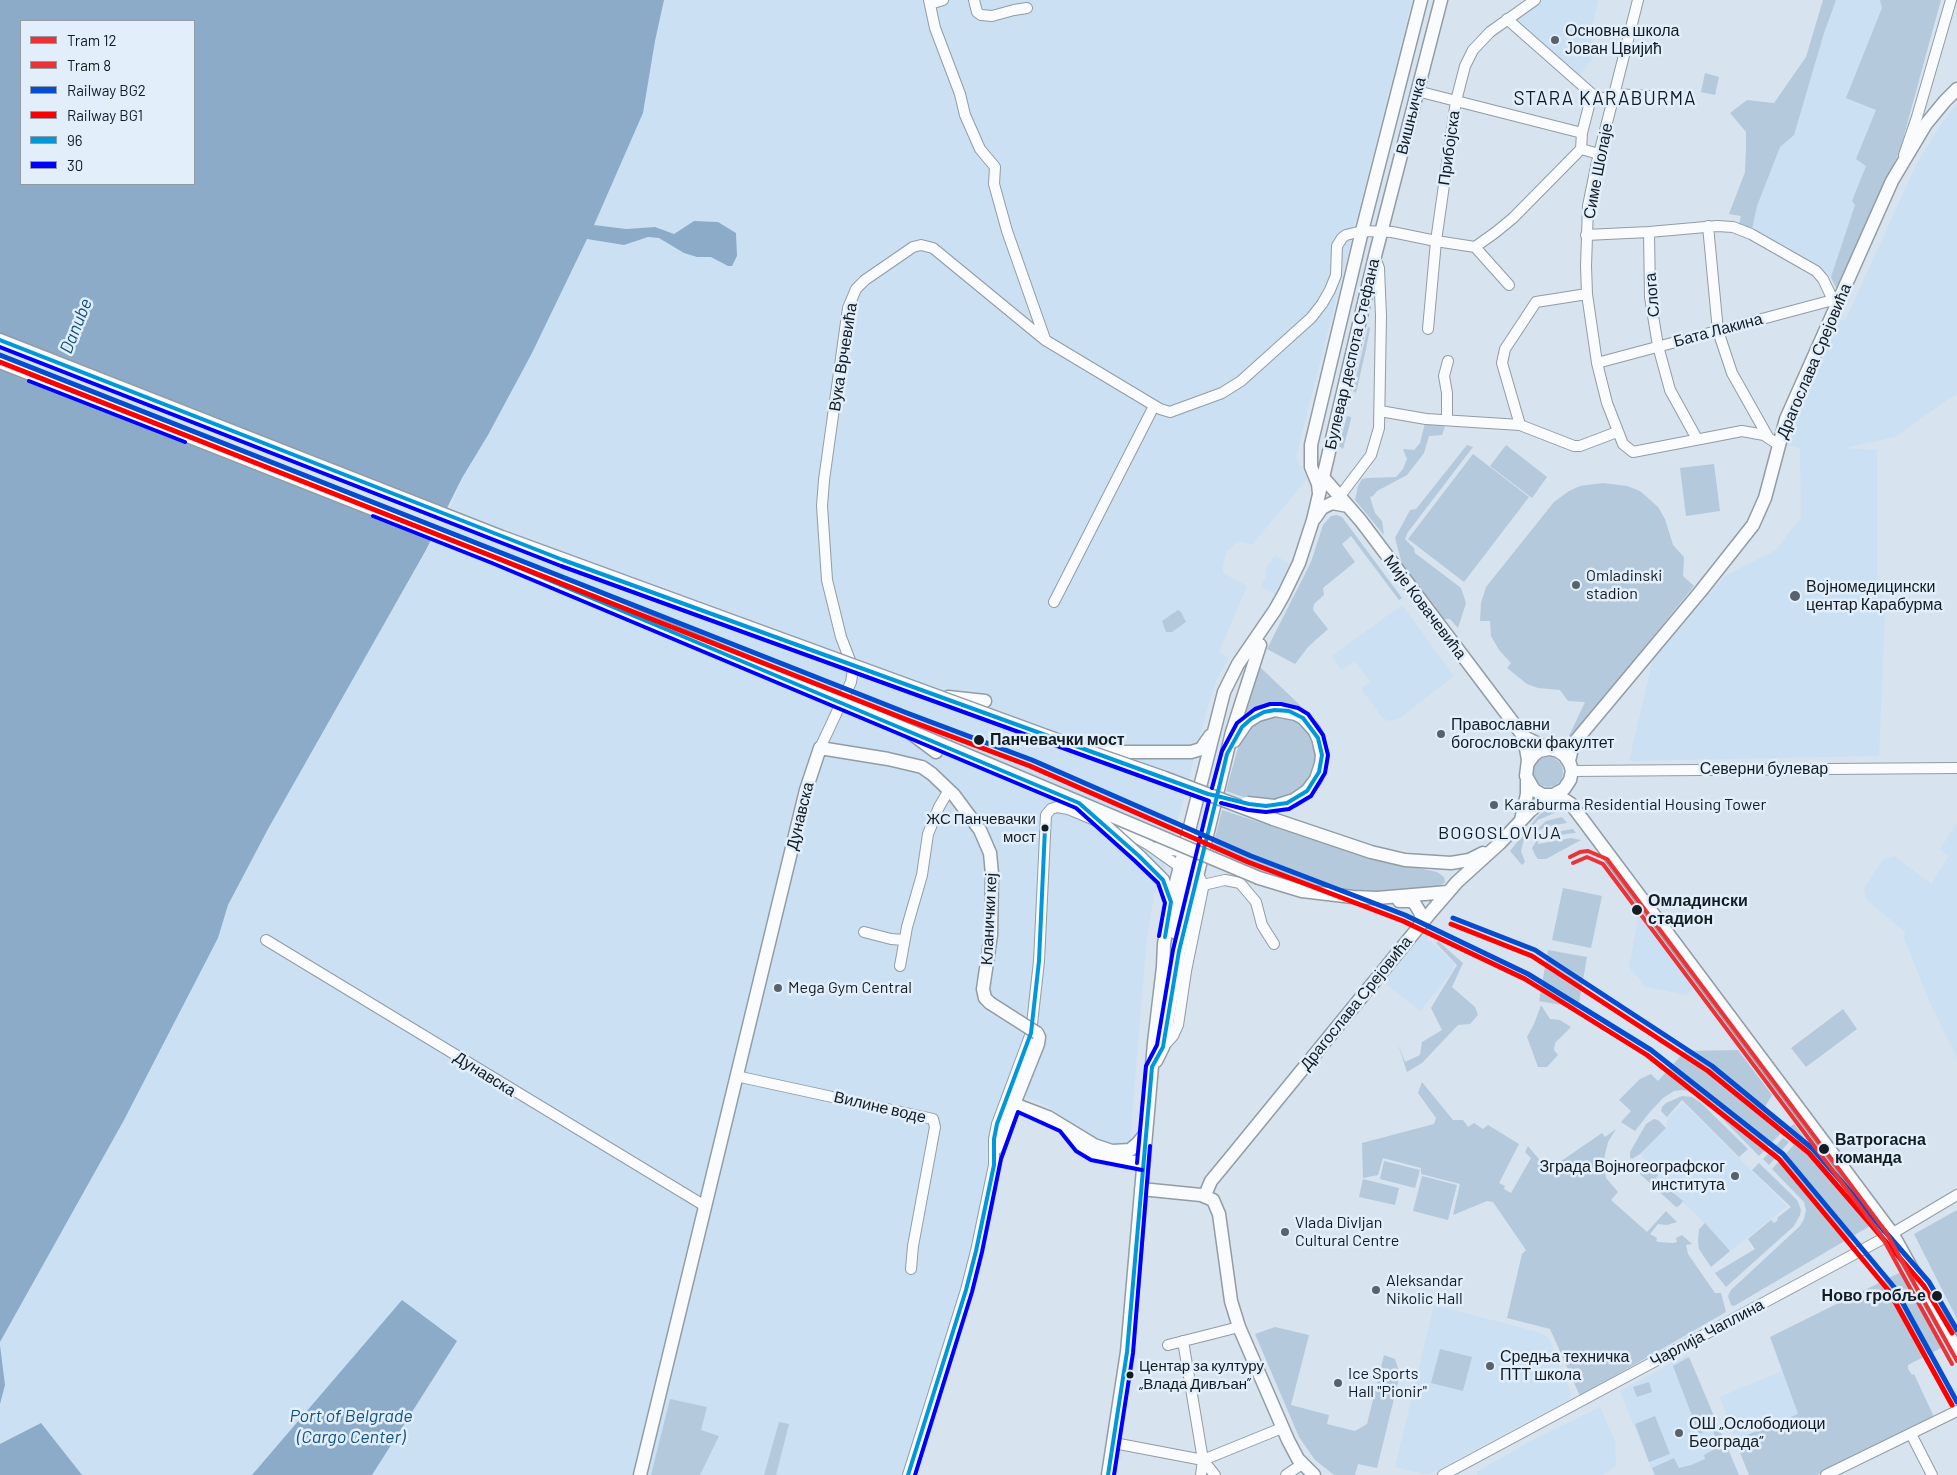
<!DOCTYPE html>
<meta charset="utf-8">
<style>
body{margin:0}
#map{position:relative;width:1957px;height:1475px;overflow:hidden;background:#d7e3ee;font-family:Barlow,sans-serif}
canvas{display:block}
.legend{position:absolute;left:20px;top:20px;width:175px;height:165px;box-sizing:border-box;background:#e2effb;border:1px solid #909ba5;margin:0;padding:6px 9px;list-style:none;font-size:15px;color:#141c23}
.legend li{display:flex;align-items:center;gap:10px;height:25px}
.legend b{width:25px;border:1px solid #909ba5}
</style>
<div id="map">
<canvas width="1957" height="1475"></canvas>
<ul class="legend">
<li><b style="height:6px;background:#ed3237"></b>Tram 12</li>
<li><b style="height:6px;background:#ed3237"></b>Tram 8</li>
<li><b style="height:6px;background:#044cd0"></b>Railway BG2</li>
<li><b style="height:6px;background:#f00"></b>Railway BG1</li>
<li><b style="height:6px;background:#0098da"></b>96</li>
<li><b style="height:6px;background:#00f"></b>30</li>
</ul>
</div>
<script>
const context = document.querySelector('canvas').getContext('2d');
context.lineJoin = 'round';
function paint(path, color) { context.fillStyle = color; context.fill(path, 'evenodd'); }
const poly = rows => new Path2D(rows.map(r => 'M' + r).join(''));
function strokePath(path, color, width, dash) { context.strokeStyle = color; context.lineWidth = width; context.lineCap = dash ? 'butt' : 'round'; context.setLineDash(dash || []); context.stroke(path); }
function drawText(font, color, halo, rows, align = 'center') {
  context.font = font + ' Barlow,sans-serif'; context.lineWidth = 5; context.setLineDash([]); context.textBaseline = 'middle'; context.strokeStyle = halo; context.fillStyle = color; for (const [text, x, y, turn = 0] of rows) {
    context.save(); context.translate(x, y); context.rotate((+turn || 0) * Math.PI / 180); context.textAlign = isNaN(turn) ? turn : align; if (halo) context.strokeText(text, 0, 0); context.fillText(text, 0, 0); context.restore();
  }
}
paint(poly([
 [664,0,1412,0,1296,457,1307,479,1252,545,1243,542,1235,544,1226,552,1223,564,1223,573,1247,586,1219,652,1229,658,1216,681,1207,710,1164,872,1154,895,1146,946,1130,1141,1118,1146,1104,1144,1077,1128,1062,1115,1039,1102,1004,1090,992,1123,988,1140,986,1178,962,1289,905,1475,0,1475,0,1404,5,1385,0,1342,124,1120,218,938,228,905,268,829,307,757,447,516,462,478,488,435,532,353,587,239,624,245,648,237,659,238,684,253,697,257,711,257,728,266,732,266,737,256,736,233,718,222,694,221,674,234,655,227,626,229,594,225,643,113,655,41],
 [1539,0,1598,0,1591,31,1594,57,1577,78,1511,20],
 [1831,0,1922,0,1836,288,1827,272,1806,258,1787,247,1741,226],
 [1957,104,1957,393,1895,437,1844,448,1877,450,1877,574,1885,611,1879,756,1629,761,1653,659,1725,576,1776,550,1801,517,1800,448,1787,445,1799,410,1840,320,1845,321,1917,163,1942,123],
 [1275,555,1289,564,1275,594,1261,587,1266,576,1266,568],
 [1402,605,1454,676,1400,718,1390,721,1383,718,1361,689,1370,682,1355,661,1341,670,1332,656],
 [1957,823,1957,1058,1931,1005,1904,938,1905,932,1866,899,1864,888,1883,860,1894,856,1931,884,1949,856,1940,849],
 [1639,914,1695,987,1687,995,1646,987,1629,967],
 [1420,930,1427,930,1428,939,1455,964,1451,973,1420,1011,1384,982,1419,940],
 [1683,1103,1787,1206,1730,1251,1694,1212,1655,1178,1659,1173,1640,1154,1666,1128,1668,1118],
 [1434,1305,1538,1332,1549,1338,1571,1394,1570,1399,1428,1475,1395,1467],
 [1687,1355,1698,1381,1739,1475,1654,1475,1620,1391],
 [1782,1371,1798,1415,1735,1440,1720,1397],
 [1600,1407,1615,1441,1616,1466,1603,1475,1477,1475,1477,1472,1529,1442]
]), '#cbe0f3');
paint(poly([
 [1823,0,1836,0,1824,33,1794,135,1780,147,1757,206,1751,234,1738,229,1741,216,1729,214,1745,172,1746,148,1746,132,1730,113,1747,100,1774,103,1806,57],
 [1880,0,1941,0,1900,150,1837,290,1831,277,1855,205,1852,201,1866,166,1856,159,1876,110,1846,98,1882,8],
 [1705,73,1719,77,1715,95,1701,92],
 [1368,327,1370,328,1366,349,1356,393,1353,391],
 [1347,416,1351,417,1351,419,1343,449,1339,446],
 [1426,419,1447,420,1442,435,1429,436,1424,453,1407,475,1377,491,1373,496,1370,497,1375,513,1382,521,1384,535,1355,500,1358,486,1362,479,1367,478,1396,477,1403,469,1407,459,1403,449,1414,450,1420,443],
 [1467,445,1473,447,1408,532,1405,539,1414,548,1415,553,1461,588,1466,603,1458,628,1450,619,1444,619,1402,564,1395,538,1410,510,1416,509],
 [1506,445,1547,477,1532,498,1490,466],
 [1473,454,1529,497,1464,582,1408,539],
 [1714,464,1720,511,1686,516,1680,468],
 [1603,483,1627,486,1640,491,1658,507,1665,519,1673,545,1684,557,1683,576,1694,586,1574,735,1569,736,1585,702,1568,701,1560,690,1538,688,1527,684,1507,668,1511,663,1499,650,1491,636,1490,621,1480,621,1481,603,1486,587,1554,502,1569,491,1580,486],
 [1337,515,1342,517,1402,598,1399,600,1351,536,1342,544,1355,562,1323,588,1324,595,1314,604,1313,610,1328,629,1308,647,1295,664,1267,649,1311,562,1323,525,1331,516],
 [1178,610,1181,612,1186,622,1172,632,1166,632,1162,621],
 [1260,667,1305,710,1307,716,1289,709,1243,720,1241,715],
 [1270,715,1290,718,1298,723,1309,735,1316,757,1312,775,1300,791,1274,801,1246,798,1226,791,1239,744,1253,723],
 '1533 772a15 15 0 1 1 30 0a15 15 0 1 1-30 0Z',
 [1553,809,1559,811,1538,820,1525,835,1521,851,1525,862,1522,865,1510,851,1538,816,1545,811],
 [1222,810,1359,855,1437,872,1444,877,1445,882,1437,888,1333,894,1210,858],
 [1562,817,1567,823,1548,826,1533,833,1546,821],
 [1573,829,1576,833,1566,834,1538,840,1538,844,1571,838,1581,840,1546,859,1538,859,1535,855,1532,848,1539,837,1545,834],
 [1563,888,1602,896,1591,948,1552,940],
 [1438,941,1463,963,1452,987,1475,1007,1478,1015,1470,1024,1458,1025,1422,1063,1407,1072,1398,1044,1405,1062,1420,1055,1422,1042,1442,1030,1431,1008,1457,965,1436,943],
 [1548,950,1587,957,1578,1008,1539,1001],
 [1541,1005,1550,1019,1560,1020,1571,1027,1555,1043,1554,1050,1558,1055,1547,1067,1538,1067,1527,1037,1534,1024],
 [1843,1009,1857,1029,1806,1067,1791,1048],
 [1738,1050,1772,1095,1763,1110,1783,1128,1781,1133,1759,1156,1696,1092,1682,1090,1674,1091,1663,1098,1649,1113,1635,1131,1621,1122,1631,1111,1619,1100,1640,1079,1651,1074,1658,1081,1685,1051],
 [1422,1082,1453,1120,1463,1120,1468,1127,1474,1123,1483,1129,1488,1125,1519,1144,1499,1183,1505,1186,1504,1189,1511,1193,1531,1158,1525,1152,1528,1146,1548,1170,1602,1133,1605,1137,1616,1129,1608,1142,1603,1163,1606,1178,1618,1192,1611,1200,1647,1232,1666,1211,1677,1222,1667,1225,1658,1224,1650,1234,1657,1238,1656,1241,1659,1242,1673,1243,1677,1242,1676,1238,1682,1235,1692,1244,1686,1245,1688,1254,1715,1293,1721,1293,1726,1312,1580,1396,1550,1329,1507,1318,1522,1254,1526,1250,1493,1202,1487,1201,1453,1215,1460,1184,1421,1174,1421,1168,1383,1158,1378,1175,1363,1178,1362,1143,1434,1124,1436,1118,1418,1093],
 [1682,1096,1692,1097,1701,1103,1748,1149,1739,1157,1682,1100,1667,1117,1661,1111,1662,1107,1666,1103],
 [1654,1119,1658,1120,1666,1128,1640,1154,1632,1159,1630,1157,1630,1152,1646,1124],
 [1794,1124,1870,1226,1734,1306,1731,1305,1728,1296,1731,1290,1800,1226,1804,1219,1806,1210,1804,1202,1772,1169,1800,1138,1790,1127],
 [1783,1138,1789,1142,1769,1165,1763,1159],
 [1384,1161,1420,1170,1415,1188,1380,1179],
 [1647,1161,1659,1173,1656,1178,1683,1201,1679,1206,1676,1207,1640,1174,1642,1166],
 [1759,1163,1797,1200,1801,1210,1800,1215,1794,1226,1726,1287,1715,1273,1755,1249,1748,1239,1771,1220,1774,1223,1778,1220,1777,1218,1791,1207,1752,1170],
 [1422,1176,1457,1185,1448,1220,1413,1211],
 [1363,1179,1399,1188,1395,1205,1359,1197],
 [1957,1210,1957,1319,1914,1234],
 [1705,1223,1730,1251,1711,1267,1699,1249,1698,1241,1699,1229],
 [1901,1272,1943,1347,1908,1365,1908,1369,1912,1375,1914,1374,1934,1417,1817,1475,1749,1475,1735,1440,1798,1414,1770,1337],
 [1275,1327,1309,1335,1291,1405,1329,1415,1327,1424,1355,1431,1367,1424,1384,1355,1395,1359,1400,1374,1377,1468,1358,1464,1355,1475,1334,1475,1315,1460,1299,1437,1255,1334],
 [1440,1349,1472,1357,1463,1391,1431,1383],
 [1689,1357,1739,1475,1655,1475,1652,1468,1674,1458,1679,1468,1691,1465,1705,1459,1704,1455,1720,1446,1712,1429,1699,1434,1673,1366],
 [1649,1382,1652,1392,1637,1397,1633,1387],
 [670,1399,707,1407,701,1430,719,1436,700,1475,651,1475],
 [1655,1416,1670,1454,1649,1462,1635,1424],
 [779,1422,789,1424,776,1475,764,1475]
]), '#b5c9dc');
paint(poly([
 [0,0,664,0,655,41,643,113,594,225,626,229,655,227,674,234,694,221,718,222,736,233,737,256,732,266,728,266,711,257,697,257,684,253,659,238,648,237,624,245,587,239,532,353,488,435,462,478,426,550,268,829,228,905,218,938,124,1120,0,1342],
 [21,21,194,21,194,184,21,184],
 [402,1300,457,1341,372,1475,252,1475],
 [0,1345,5,1385,0,1404],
 [41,1423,82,1475,0,1475,0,1444]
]), '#8babc8');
paint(poly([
 [0,333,449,510,434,539,0,368]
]), '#d7e3ee');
const minor = poly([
 [929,0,935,28,960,94,965,115,980,149,995,167,994,184,1007,231,1045,339],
 [974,0,977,12,981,15,992,16,1014,10,1027,8],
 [1638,0,1597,162,1588,206,1586,266,1587,294,1597,363,1607,403,1623,444,1633,452,1742,431,1764,435,1779,445],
 [930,4,943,0],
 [1507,19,1592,94,1612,102],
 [1417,91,1582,133],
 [1614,94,1666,97],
 [1581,149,1582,133,1592,94],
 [1904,155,1917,117,1951,0],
 [1708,226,1718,331,1732,373,1768,437],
 [1649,232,1650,297,1658,346,1670,390,1697,439],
 [1586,235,1649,232,1717,226,1733,227,1751,234,1816,271,1823,279,1833,300],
 [1475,247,1509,285],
 [1428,329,1436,241,1456,101,1465,66,1473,50,1490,32,1535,0],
 [1597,363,1833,300,1837,302],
 [1380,411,1426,419,1520,425,1574,446,1580,446,1617,432],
 [1447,420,1447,393,1444,376,1448,361],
 [1520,425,1502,363,1505,349,1536,302,1587,294],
 [1340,496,1371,455,1379,428,1381,316,1379,268,1377,263,1374,262],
 [1054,602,1154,406],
 [820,748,851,682,852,676,853,668,841,637,827,580,822,506,824,480,848,308,856,289,865,280,913,247,921,245,933,248,1045,340,1160,409,1170,412,1222,393,1241,381,1311,318,1322,304,1330,290,1336,275,1337,246,1342,238,1346,235,1362,231,1392,232,1436,241,1475,247,1496,232,1513,218,1581,149,1599,154],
 [1572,771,1957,768],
 [1157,847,1184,852],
 [1203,885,1225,880,1240,883,1256,902,1262,925,1274,944],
 [864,932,891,939,904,940],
 [266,940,705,1206],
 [900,966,907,927,922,875,928,834,939,807,949,790],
 [1163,1047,1173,1036,1178,1025,1186,971,1203,888,1201,880,1197,874],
 [736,1076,933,1119,935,1127,913,1246,911,1269],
 [997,1149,1014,1104],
 [1183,1341,1203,1460,1201,1475],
 [1168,1345,1239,1327],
 [1911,1434,1932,1475],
 [1114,1443,1203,1460,1282,1428],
 [1203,1460,1215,1475],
 [908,1475,966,1290,976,1251,994,1165,994,1139,997,1124,1031,1033,1039,961,1046,815,1051,809,1057,807,1068,809,1135,837,1149,845,1180,867],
 [1286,1475,1302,1464],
 [1443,1475,1888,1236,1957,1195],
 [1826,1475,1957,1411]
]);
const major = poly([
 [0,340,502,537,748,627],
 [0,362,494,557,737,658],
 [1321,475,1361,521,1524,737,1549,749],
 [1319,493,1318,484,1311,467,1311,445,1362,231,1421,0],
 [1315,518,1322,508,1332,503,1348,506],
 [948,697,985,701],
 [912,734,936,752],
 [1524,737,1528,760,1526,776,1534,790,1543,795,1553,795,1564,789,1570,780,1572,771,1570,764,1565,756,1558,751,1549,749,1539,751,1534,755,1528,763],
 [1234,741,1247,722,1258,715,1275,710,1296,714,1303,718,1314,730,1318,738,1322,755,1321,764,1316,779,1307,791,1294,800,1275,806],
 [1093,752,1191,752,1201,749,1210,736],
 [1569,761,1573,744,1700,592,1753,525,1765,498,1786,419,1892,181,1926,124,1945,101,1957,89],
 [1556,794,1571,804,1892,1233,1957,1350],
 [1273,819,1371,852,1405,860,1451,863,1469,860,1483,853],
 [1521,820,1527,794,1527,781],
 [1139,856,1163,880,1171,902],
 [1259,878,1302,891,1353,897,1377,898,1448,892],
 [1399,901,1411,901,1415,904,1421,914,1420,924],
 [1174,932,1197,840],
 [1037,1033,1039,1037,1038,1044,1014,1104,1048,1117,1094,1145,1112,1151,1130,1150,1138,1143,1146,1133],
 [1156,1061,1163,1047,1179,951,1232,732,1260,645],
 [1069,1134,1080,1146,1094,1154,1143,1164],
 [1141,1189,1201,1195,1213,1200,1219,1214,1231,1301,1239,1327,1288,1440,1298,1459,1314,1475],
 [1205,1195,1211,1181,1230,1158,1431,912,1457,882,1500,843,1530,811,1550,795],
 [640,1475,806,790,820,748,888,759,922,767,932,774,954,795,980,830,990,853,992,874,991,935,983,989,985,998,990,1003],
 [1108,1475,1127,1352,1154,1043,1163,967,1164,944,1171,902,1224,692,1238,664,1275,610,1284,594,1299,563,1313,520,1375,256,1441,0]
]);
strokePath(minor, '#929ca4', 12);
strokePath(major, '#929ca4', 15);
strokePath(minor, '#f9fbfc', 10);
strokePath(major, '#f9fbfc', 12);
const majorBridge = poly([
 [748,627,1090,752,1165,778,1273,819],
 [737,658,1259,878],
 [1247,803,1275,806],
 [1087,809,1139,856],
 [990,1003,1037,1033]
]);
strokePath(majorBridge, '#929ca4', 15, []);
strokePath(majorBridge, '#f9fbfc', 12);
strokePath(poly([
 [0,340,563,560,1208,794,1217,796],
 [31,375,187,436],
 [375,510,494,557,1079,803,1139,856,1163,880,1171,902,1165,937],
 [1275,710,1289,711,1303,718,1318,738,1322,755,1319,772,1307,791,1287,803,1266,806,1249,804,1217,796,1227,754,1242,727,1251,719,1264,712,1275,710],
 [908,1475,966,1290,976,1251,994,1165,994,1139,997,1124,1031,1033,1039,961,1045,828],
 [1108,1475,1127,1352,1152,1067,1163,1047,1179,951,1217,796]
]), '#0098da', 4);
strokePath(poly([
 [0,347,561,566,1209,801,1173,950,1157,1045,1146,1066,1137,1163],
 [29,381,185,442],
 [373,516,492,563,1076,808,1135,861,1158,883,1165,903,1159,936],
 [1212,788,1222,751,1237,723,1255,709,1270,704,1281,704,1298,708,1308,714,1323,735,1328,755,1325,773,1311,796,1289,809,1266,812,1248,810,1221,803],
 [915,1475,972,1292,982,1252,1001,1159,1018,1112,1060,1131,1076,1151,1091,1160,1142,1170],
 [1114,1475,1133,1353,1150,1146]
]), '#00f', 4);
strokePath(poly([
 [0,355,907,713,1032,760,1251,856,1405,915,1528,974,1651,1050,1783,1154,1894,1287,1957,1402],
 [1453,918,1535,950,1712,1066,1813,1149,1929,1282,1957,1330]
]), '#044cd0', 5);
strokePath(poly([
 [0,362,905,719,1030,766,1248,862,1403,921,1525,979,1647,1055,1779,1159,1889,1291,1952,1405],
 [1451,924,1532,956,1708,1071,1809,1153,1924,1286,1952,1333]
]), '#f00', 5);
strokePath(poly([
 [1570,857,1580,852,1588,851,1607,859,1886,1232,1957,1361]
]), '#ed3237', 4);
strokePath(poly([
 [1573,863,1587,857,1603,864,1881,1235,1952,1364]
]), '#ed3237', 4);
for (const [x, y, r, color] of [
 [1555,40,5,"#58626a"],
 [1576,585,5,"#58626a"],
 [1795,596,6,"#58626a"],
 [1441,734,5,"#58626a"],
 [979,740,6,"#141c23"],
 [1494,805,5,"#58626a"],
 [1045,828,4.5,"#141c23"],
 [1637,910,6,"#141c23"],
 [778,988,5,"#58626a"],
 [1824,1149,6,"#141c23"],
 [1735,1176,5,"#58626a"],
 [1285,1232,5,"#58626a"],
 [1376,1290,5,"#58626a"],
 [1937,1296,6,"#141c23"],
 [1490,1366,5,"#58626a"],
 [1130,1375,4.5,"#141c23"],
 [1338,1383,5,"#58626a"],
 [1679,1433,5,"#58626a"]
]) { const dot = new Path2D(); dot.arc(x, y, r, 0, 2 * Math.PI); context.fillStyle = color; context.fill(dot); strokePath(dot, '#e2effb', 2); }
drawText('15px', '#141c23', '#e2effb', [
 ["ЖС Панчевачки",1036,819],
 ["мост",1036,837],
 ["Центар за културу",1139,1366,"left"],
 ["„Влада Дивљан”",1139,1384,"left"]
], 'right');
drawText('16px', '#141c23', '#e2effb', [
 ["Основна школа",1565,31],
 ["Јован Цвијић",1565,49],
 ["Omladinski",1586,576],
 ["stadion",1586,594],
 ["Војномедицински",1806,587],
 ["центар Карабурма",1806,605],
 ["Православни",1451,725],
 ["богословски факултет",1451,743],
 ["Karaburma Residential Housing Tower",1504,805],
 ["Mega Gym Central",788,988],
 ["Зграда Војногеографског",1725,1167,"right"],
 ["института",1725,1185,"right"],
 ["Vlada Divljan",1295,1223],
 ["Cultural Centre",1295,1241],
 ["Aleksandar",1386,1281],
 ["Nikolic Hall",1386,1299],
 ["Средња техничка",1500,1357],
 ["ПТТ школа",1500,1375],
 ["Ice Sports",1348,1374],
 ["Hall \"Pionir\"",1348,1392],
 ["ОШ „Ослободиоци",1689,1424],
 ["Београда”",1689,1442]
], 'left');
drawText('16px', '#141c23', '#e2effb', [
 ["Вишњичка",1411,116,-76],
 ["Прибојска",1449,148,-82],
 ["Симе Шолаје",1598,171,-79],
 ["Слога",1652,295,-95],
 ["Бата Лакина",1718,330,-15],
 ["Булевар деспота Стефана",1352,354,-77],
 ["Вука Врчевића",843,357,-81],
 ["Драгослава Срејовића",1814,361,-67],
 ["Мије Ковачевића",1425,607,53],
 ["Северни булевар",1764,769],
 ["Дунавска",800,816,-76],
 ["Кланички кеј",989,919,-87],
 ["Драгослава Срејовића",1356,1003,-51],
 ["Дунавска",485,1074,32],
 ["Вилине воде",880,1107,13],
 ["Чарлија Чаплина",1707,1333,-28]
]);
drawText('bold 16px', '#141c23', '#e2effb', [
 ["Панчевачки мост",990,740],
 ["Омладински",1648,901],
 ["стадион",1648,919],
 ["Ватрогасна",1835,1140],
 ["команда",1835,1158],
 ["Ново гробље",1926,1296,"right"]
], 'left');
drawText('italic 18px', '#0f5283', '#e2effb', [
 ["Danube",76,326,-68],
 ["Port of Belgrade",351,1416],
 ["(Cargo Center)",351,1437]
]);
context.letterSpacing = '1px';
drawText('18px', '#141c23', '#e2effb', [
 ["BOGOSLOVIJA",1500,833]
]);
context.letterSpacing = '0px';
context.letterSpacing = '1px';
drawText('19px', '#141c23', '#e2effb', [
 ["STARA KARABURMA",1605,99]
]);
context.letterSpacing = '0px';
</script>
